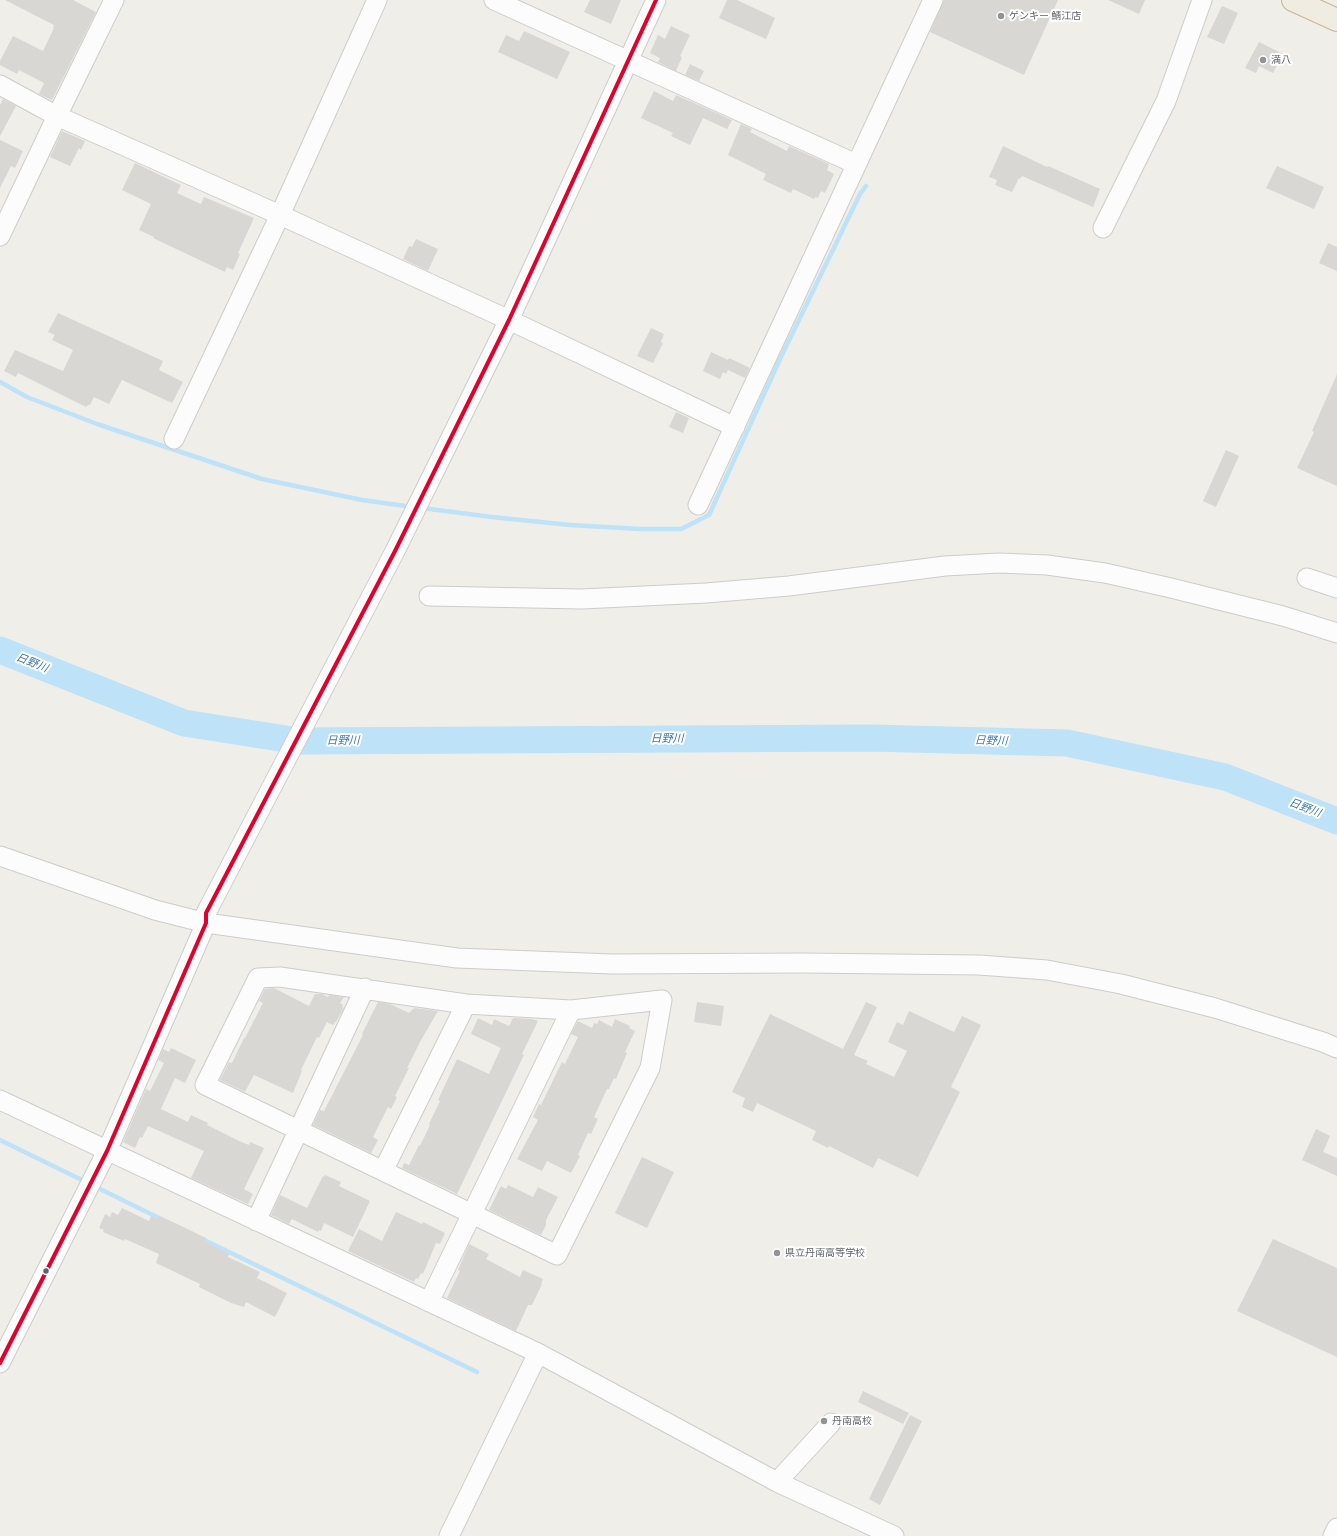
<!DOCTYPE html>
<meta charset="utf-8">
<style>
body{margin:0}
canvas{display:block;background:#efeee9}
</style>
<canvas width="1337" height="1536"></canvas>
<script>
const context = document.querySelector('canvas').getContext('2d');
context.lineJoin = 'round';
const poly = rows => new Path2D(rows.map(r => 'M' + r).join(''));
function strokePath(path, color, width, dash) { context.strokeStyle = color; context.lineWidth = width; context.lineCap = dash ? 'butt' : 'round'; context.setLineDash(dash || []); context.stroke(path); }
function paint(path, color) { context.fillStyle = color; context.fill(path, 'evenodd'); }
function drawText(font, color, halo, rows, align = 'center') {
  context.font = font + ' "Fira Sans Condensed","Noto Sans JP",sans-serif'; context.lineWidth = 4; context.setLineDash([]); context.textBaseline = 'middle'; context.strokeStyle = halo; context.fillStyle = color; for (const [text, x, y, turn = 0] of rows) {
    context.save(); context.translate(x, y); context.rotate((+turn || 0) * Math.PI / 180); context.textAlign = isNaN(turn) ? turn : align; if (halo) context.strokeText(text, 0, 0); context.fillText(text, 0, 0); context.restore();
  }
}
strokePath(poly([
 [0,382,27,397,97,424,262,479,362,500,413,507],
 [422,508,492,517,570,525,640,529,681,529,709,515,781,357,860,194,866,186],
 [0,1140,86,1182],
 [94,1186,163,1220],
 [200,1238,477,1372]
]), '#bee2f8', 4.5);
strokePath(poly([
 [0,650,184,723,299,741,870,738,1067,743,1225,777,1337,821]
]), '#bee2f8', 27);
paint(poly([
 [5,0,73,0,96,12,52,100,39,94,44,83,19,70,17,74,0,65,0,61,13,36,43,51,54,28,53,28,54,25],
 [590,0,621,0,611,24,584,12],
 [727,0,737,0,775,18,766,39,719,18],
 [944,0,1058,0,1024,75,930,32],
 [1108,0,1145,0,1139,14],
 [1222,6,1238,13,1224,44,1207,37],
 [671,26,690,35,680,56,682,57,676,71,658,62,660,58,650,53,658,35,665,39],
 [524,31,570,52,557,79,498,52,506,35,519,41],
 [1259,42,1283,54,1273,73,1259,66,1256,73,1245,68],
 [690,64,704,71,699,81,685,75],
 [654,91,673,101,676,95,732,120,727,129,703,118,690,145,671,136,673,133,641,118],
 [3,99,16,106,0,136,0,105],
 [741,124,752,129,750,132,787,151,789,146,829,164,827,170,834,174,825,193,821,191,818,198,815,197,814,199,793,189,791,193,763,180,766,174,728,155],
 [62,131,85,141,81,150,79,148,70,166,50,157],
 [0,140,23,151,15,168,11,166,0,188],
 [1003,146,1047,167,1048,166,1100,189,1093,207,1022,176,1020,179,1019,178,1012,192,995,185,997,180,989,177],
 [135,163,181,185,177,193,201,204,204,197,254,218,238,253,240,254,233,270,227,267,225,272,153,238,154,237,139,230,151,204,122,190],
 [1277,166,1324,187,1314,209,1266,188],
 [416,239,438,249,428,271,403,259,409,246,412,247],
 [1328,243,1337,247,1337,271,1319,263],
 [58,313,163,361,159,370,183,382,172,403,122,380,109,404,94,397,90,405,88,405,86,407,18,373,16,377,4,371,15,350,63,371,73,350,52,340,55,335,48,332],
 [651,328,664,334,661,342,663,343,653,363,637,356],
 [711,352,728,360,729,358,750,368,745,378,728,370,726,374,723,372,720,379,703,371],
 [1337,374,1337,486,1297,468,1314,432,1312,431],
 [676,412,689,418,683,433,669,427],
 [1226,450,1239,456,1216,507,1203,501],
 [274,988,309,1006,315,994,322,994,328,997,329,995,344,997,340,1003,343,1005,342,1007,344,1008,336,1022,335,1022,333,1025,327,1022,319,1038,317,1037,301,1070,302,1071,293,1093,254,1075,245,1092,220,1080,229,1062,232,1063,244,1038,245,1038,263,1003,259,1001,265,989],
 [378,1002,390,1004,409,1013,414,1008,438,1011,420,1042,407,1068,409,1068,395,1096,397,1097,391,1109,388,1107,373,1137,378,1140,371,1153,313,1125,320,1110,324,1111,363,1035,362,1034],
 [697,1002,724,1006,721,1026,694,1022],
 [866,1002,877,1007,854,1055,868,1061,866,1064,894,1077,907,1051,888,1042,897,1022,903,1025,909,1011,954,1032,962,1016,981,1025,951,1087,960,1092,918,1177,878,1158,873,1168,829,1146,828,1148,812,1140,816,1131,757,1103,753,1112,742,1107,745,1098,732,1092,770,1014,843,1049],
 [478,1018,492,1025,494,1019,509,1026,513,1018,532,1019,538,1021,522,1054,524,1055,457,1194,402,1168,404,1163,409,1165,419,1145,420,1146,430,1125,429,1124,440,1101,438,1100,457,1059,489,1074,501,1048,471,1034],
 [615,1019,630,1026,629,1028,635,1031,625,1052,627,1053,616,1079,614,1078,609,1089,607,1089,594,1117,598,1119,591,1134,588,1133,578,1155,580,1156,571,1173,547,1161,542,1171,517,1159,538,1120,533,1117,539,1104,541,1105,562,1062,565,1064,578,1037,571,1034,578,1021,592,1028,594,1023,597,1024,599,1020,612,1027],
 [171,1048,196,1060,185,1083,175,1078,161,1109,188,1122,191,1115,208,1123,207,1125,239,1141,249,1145,250,1142,264,1148,244,1189,253,1194,248,1204,191,1178,204,1151,148,1126,142,1138,140,1137,135,1148,123,1142,146,1089,150,1091,164,1063,158,1060,163,1049,169,1052],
 [1316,1129,1330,1136,1323,1152,1337,1158,1337,1176,1302,1160],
 [642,1157,674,1172,647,1228,615,1213],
 [325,1175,341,1182,339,1186,370,1201,353,1237,324,1223,321,1231,319,1230,318,1232,292,1219,289,1224,271,1215,280,1195,307,1208,323,1176,324,1177],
 [508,1185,533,1197,538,1187,558,1197,546,1220,546,1225,541,1235,489,1210,501,1186,506,1189],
 [122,1208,149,1221,151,1216,157,1219,159,1216,173,1222,206,1238,204,1241,229,1254,228,1257,260,1272,257,1278,287,1293,275,1317,246,1302,244,1307,231,1303,199,1287,200,1284,156,1263,159,1254,125,1239,124,1241,103,1232,104,1230,99,1228,105,1214,110,1217,112,1212,118,1215],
 [396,1212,422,1224,423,1222,445,1233,440,1244,436,1243,423,1274,421,1273,418,1279,416,1278,414,1282,348,1251,359,1229,382,1241],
 [1273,1239,1337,1268,1337,1357,1237,1311],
 [469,1244,489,1254,486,1259,520,1277,523,1270,543,1279,541,1284,542,1284,532,1305,528,1305,516,1331,447,1298,460,1271,458,1270],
 [863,1391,909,1413,903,1424,858,1402],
 [910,1415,922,1421,880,1505,869,1499]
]), '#d8d7d4');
const minor = poly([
 [494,0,856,164],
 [0,85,57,116,280,215,509,320,735,427],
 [1103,228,1166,101,1202,0],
 [0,236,57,116,114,0],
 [174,439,280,215,377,0],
 [698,505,933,0],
 [1307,578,1337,588],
 [429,596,582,599,706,593,789,586,945,566,999,563,1047,565,1105,573,1171,588,1283,616,1337,633],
 [0,856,155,910,206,923,457,958,612,964,803,963,979,965,1047,970,1121,984,1215,1008,1323,1042,1337,1048],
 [280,977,466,1004,571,1010,662,1000,650,1068,557,1255,205,1085,258,978,280,977],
 [0,1100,538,1353,777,1482,894,1536],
 [383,1171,466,1004],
 [256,1221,365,988],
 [429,1302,571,1010],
 [0,1363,107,1151,206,923,206,913,395,551,509,320,656,0],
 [777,1482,831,1423],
 [449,1536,538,1353],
 [1333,1536,1337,1528]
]);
const highway = poly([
 [1293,0,1337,20]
]);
strokePath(minor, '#cccccb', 21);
strokePath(highway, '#c7b695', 24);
strokePath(minor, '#fdfcfc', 19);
strokePath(highway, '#f1ece2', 22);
strokePath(poly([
 [0,1363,107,1151,206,923,206,913,395,551,509,320,656,0]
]), '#e4002b', 4);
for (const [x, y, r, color] of [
 [1001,16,4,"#919495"],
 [1263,60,4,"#919495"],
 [777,1253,4,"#919495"],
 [46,1271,3.5,"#5e6368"],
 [824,1421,4,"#919495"]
]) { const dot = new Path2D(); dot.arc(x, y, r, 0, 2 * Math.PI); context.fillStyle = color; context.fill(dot); strokePath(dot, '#fff', 1.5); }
drawText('10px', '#5e6368', '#fff', [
 ["ゲンキー 鯖江店",1009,16],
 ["満八",1271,60],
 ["県立丹南高等学校",785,1253],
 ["丹南高校",832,1421]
], 'left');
drawText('italic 11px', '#3c79af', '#fff', [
 ["日野川",32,663,22],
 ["日野川",667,739],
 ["日野川",343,741],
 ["日野川",991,741,2],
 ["日野川",1305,808,21]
]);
</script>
